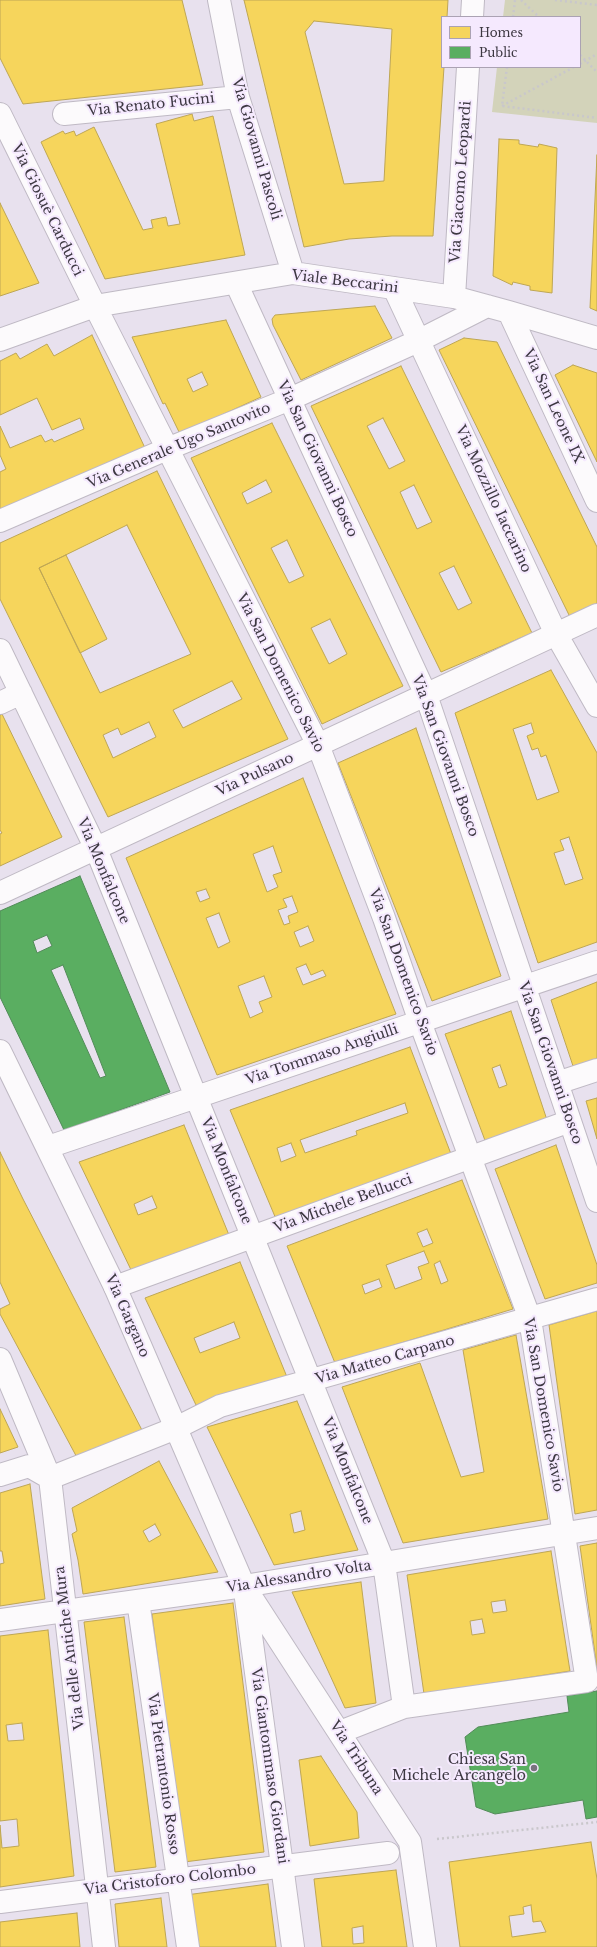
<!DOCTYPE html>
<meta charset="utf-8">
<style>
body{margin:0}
#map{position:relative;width:597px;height:1947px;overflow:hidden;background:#e8e1ee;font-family:"Libre Baskerville",serif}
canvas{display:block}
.legend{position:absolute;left:441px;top:16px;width:140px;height:52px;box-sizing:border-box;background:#f5e9fe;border:1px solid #aba2b3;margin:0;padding:5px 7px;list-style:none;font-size:12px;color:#3d3842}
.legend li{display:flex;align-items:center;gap:8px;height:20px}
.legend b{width:20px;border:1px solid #aba2b3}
</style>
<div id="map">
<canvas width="597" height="1947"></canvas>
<ul class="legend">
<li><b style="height:11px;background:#f6d55c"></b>Homes</li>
<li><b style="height:11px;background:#5aae61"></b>Public</li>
</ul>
</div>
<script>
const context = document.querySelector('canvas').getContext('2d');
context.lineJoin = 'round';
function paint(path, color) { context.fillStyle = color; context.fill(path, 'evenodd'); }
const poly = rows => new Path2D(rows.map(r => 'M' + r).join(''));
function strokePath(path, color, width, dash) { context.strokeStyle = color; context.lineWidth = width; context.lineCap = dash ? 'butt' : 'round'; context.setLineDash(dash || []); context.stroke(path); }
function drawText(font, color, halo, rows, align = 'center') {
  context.font = font + ' "Libre Baskerville",serif'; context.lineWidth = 4; context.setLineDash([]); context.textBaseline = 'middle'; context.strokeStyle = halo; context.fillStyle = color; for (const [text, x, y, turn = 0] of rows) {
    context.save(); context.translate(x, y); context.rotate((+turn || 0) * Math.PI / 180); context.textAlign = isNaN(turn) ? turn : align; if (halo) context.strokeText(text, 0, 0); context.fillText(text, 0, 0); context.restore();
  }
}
paint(poly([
 [505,0,597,0,597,123,492,112,497,67,580,67,580,17,503,17]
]), '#d3d3ba');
const homes = poly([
 [0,0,182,0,203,85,23,104,0,58,0,0],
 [244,0,448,0,447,17,442,17,442,67,444,67,433,236,392,236,349,239,304,247,244,0],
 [314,21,392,29,384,181,344,184,305,32,314,21],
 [192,114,194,121,213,116,245,255,105,279,41,142,63,131,65,134,74,131,76,136,94,127,143,230,153,228,151,220,166,217,168,226,180,224,156,124,192,114],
 [499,139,519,140,519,144,538,147,539,144,557,148,552,293,530,290,530,286,513,282,512,285,493,276,499,139],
 [597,155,597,311,590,308,597,155],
 [0,203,39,283,0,296,0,203],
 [375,306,392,338,301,380,273,325,272,319,275,315,375,306],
 [226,320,261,397,180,434,165,403,163,404,132,337,226,320],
 [202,372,208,385,193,392,187,379,202,372],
 [92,335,145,448,0,511,0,472,6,469,0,455,0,426,10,448,41,435,45,442,52,439,54,442,84,429,80,418,52,430,37,398,0,415,0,361,16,353,20,359,47,344,54,356,92,335],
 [464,338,497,342,597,547,597,604,570,617,439,350,464,338],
 [573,365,597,373,597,462,555,375,573,365],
 [401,366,532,633,441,672,311,406,401,366],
 [383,418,405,461,389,469,367,426,383,418],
 [414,485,432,522,417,529,400,492,414,485],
 [454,566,472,603,458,610,439,573,454,566],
 [272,423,403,686,322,724,191,458,272,423],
 [266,480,272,492,247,504,242,493,266,480],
 [287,540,304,576,289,583,271,548,287,540],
 [330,619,347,654,329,664,311,628,330,619],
 [157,471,288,739,108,817,0,599,0,543,157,471],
 [127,525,191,654,100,693,39,568,127,525],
 [232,681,242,699,183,728,173,710,232,681],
 [149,722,156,737,113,758,103,735,118,728,121,735,149,722],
 [66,555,107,639,80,653,39,568,66,555],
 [551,670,597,753,597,942,538,963,455,713,551,670],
 [531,723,534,733,527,736,532,750,538,748,541,757,546,755,559,792,537,800,513,729,531,723],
 [569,837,583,879,565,885,554,853,564,850,560,840,569,837],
 [2,714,62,837,0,866,0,834,2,833,0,830,0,715,2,714],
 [416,728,501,976,432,1001,338,763,416,728],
 [303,778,396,1014,217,1075,126,858,303,778],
 [273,846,282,872,273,875,278,887,267,892,253,854,273,846],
 [206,889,210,898,200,902,196,892,206,889],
 [292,896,298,912,288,916,290,923,284,925,278,910,287,907,283,899,292,896],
 [219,913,230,942,218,948,206,918,219,913],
 [308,926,314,941,300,947,294,932,308,926],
 [306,964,311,975,323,970,326,976,303,985,296,968,306,964],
 [264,976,272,997,259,1002,263,1012,250,1018,238,986,264,976],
 [597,982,597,1059,573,1066,551,1000,597,982],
 [511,1011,547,1120,486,1143,445,1034,511,1011],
 [500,1065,507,1085,499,1088,492,1068,500,1065],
 [410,1047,451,1154,276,1219,230,1110,410,1047],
 [405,1103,408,1113,356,1131,357,1135,305,1153,300,1140,405,1103],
 [291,1143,296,1156,281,1162,277,1148,291,1143],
 [597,1098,597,1139,586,1101,597,1098],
 [184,1125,229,1235,133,1274,79,1162,184,1125],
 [152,1196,157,1208,138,1215,134,1204,152,1196],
 [556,1145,597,1265,597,1283,545,1299,495,1169,556,1145],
 [0,1152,23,1199,144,1434,81,1465,0,1314,0,1309,10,1304,0,1282,0,1152],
 [462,1180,513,1309,335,1363,287,1246,462,1180],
 [427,1229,433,1243,423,1247,417,1233,427,1229],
 [424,1251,429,1263,418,1267,422,1279,395,1289,386,1265,424,1251],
 [440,1261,448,1281,441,1284,434,1264,440,1261],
 [379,1279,382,1287,365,1294,362,1285,379,1279],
 [240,1262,287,1377,196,1405,145,1298,240,1262],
 [234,1322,240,1338,200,1353,194,1338,234,1322],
 [597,1311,597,1510,575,1514,549,1325,597,1311],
 [516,1335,548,1519,403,1543,342,1387,420,1363,461,1477,484,1472,463,1350,516,1335],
 [297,1401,358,1550,274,1565,207,1427,297,1401],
 [301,1511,305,1530,294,1533,290,1514,301,1511],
 [0,1409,18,1447,0,1453,0,1409],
 [159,1461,218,1572,83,1594,78,1560,72,1534,77,1531,72,1508,159,1461],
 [155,1524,161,1535,149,1542,143,1531,155,1524],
 [30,1484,45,1599,0,1606,0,1564,4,1563,2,1551,0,1551,0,1493,30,1484],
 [597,1543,597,1668,580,1546,597,1543],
 [551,1551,570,1671,424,1694,407,1575,551,1551],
 [505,1600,507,1611,493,1613,491,1602,505,1600],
 [482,1619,485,1633,472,1635,470,1621,482,1619],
 [361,1582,376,1703,345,1708,292,1592,361,1582],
 [233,1603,264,1852,184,1862,152,1614,233,1603],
 [124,1617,156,1867,115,1872,84,1622,124,1617],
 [48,1630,74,1876,0,1887,0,1825,2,1848,19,1846,17,1819,0,1821,0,1636,48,1630],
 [22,1723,24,1740,8,1741,6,1725,22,1723],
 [321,1756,357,1812,359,1838,310,1846,299,1760,321,1756],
 [591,1842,597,1879,597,1947,460,1947,449,1862,591,1842],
 [531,1905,533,1922,541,1921,546,1932,512,1937,509,1916,524,1914,523,1907,531,1905],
 [396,1870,407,1947,322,1947,314,1879,396,1870],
 [363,1926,364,1943,353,1944,352,1928,363,1926],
 [268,1884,276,1947,193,1947,186,1895,268,1884],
 [161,1898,167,1947,119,1947,115,1904,161,1898],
 [77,1913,80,1947,0,1947,0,1922,77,1913]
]);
paint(homes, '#f6d55c');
strokePath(homes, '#bea654', 1);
const public = poly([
 [80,876,170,1092,64,1130,0,997,0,911,80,876],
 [47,935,52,946,37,953,33,941,47,935],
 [63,965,106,1076,100,1078,51,970,63,965],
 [597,1691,597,1817,586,1819,583,1800,495,1814,476,1807,465,1737,478,1727,569,1712,567,1696,597,1691]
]);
paint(public, '#5aae61');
strokePath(public, '#518b58', 1);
const minor = poly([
 [219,0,238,97,293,273],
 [472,17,473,0],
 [0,114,95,306,318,745,384,918,420,1022,530,1319,587,1681,404,1707,340,1732],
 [64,114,238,97],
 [236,283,426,695,597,1201],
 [394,288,556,634,597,706],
 [454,297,468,67],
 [509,312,597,501],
 [0,340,95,306,293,273,454,297,509,312,597,338],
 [0,521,167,449,290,399,418,341,487,306],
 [0,650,96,849,384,1563,404,1707],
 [0,703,21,693],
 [0,893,597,615],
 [557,1083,597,1070],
 [48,1147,597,962],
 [115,1287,570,1121],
 [0,1359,50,1478,104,1947],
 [0,1475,29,1466,50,1478,176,1428,220,1406,597,1299],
 [138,1601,188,1947],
 [0,1620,244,1586,597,1528],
 [0,1902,388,1853]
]);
const secondary = poly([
 [0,1051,115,1287,244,1586,410,1842,425,1947],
 [245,1591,293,1947]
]);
strokePath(minor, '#bfb9c4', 24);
strokePath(secondary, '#bfb9c4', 24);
strokePath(poly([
 [521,0,539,17],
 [555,0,597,5],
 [513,17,515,0],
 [580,55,597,72],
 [580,64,597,54],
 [507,67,502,106,597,118],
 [502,106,574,67],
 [437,1839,597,1822]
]), '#c9c7cb', 2.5, [2, 3]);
strokePath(minor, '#fcfafc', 22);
strokePath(secondary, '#fcfafc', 22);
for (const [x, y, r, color] of [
 [534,1768,4,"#79737e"]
]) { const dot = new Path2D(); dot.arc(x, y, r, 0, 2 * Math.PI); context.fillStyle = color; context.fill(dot); strokePath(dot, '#f5e9fe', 1.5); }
drawText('14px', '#3d3842', '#f5e9fe', [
 ["Via Renato Fucini",151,105,-6],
 ["Via Giovanni Pascoli",256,149,74],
 ["Via Giacomo Leopardi",461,182,-86],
 ["Via Giosuè Carducci",47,210,64],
 ["Viale Beccarini",345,282,7],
 ["Via San Leone IX",553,406,65],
 ["Via Generale Ugo Santovito",179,446,-23],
 ["Via San Giovanni Bosco",317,459,65],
 ["Via Mozzillo Iaccarino",493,499,65],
 ["Via San Domenico Savio",280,673,63],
 ["Via San Giovanni Bosco",445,756,70],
 ["Via Pulsano",255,775,-25],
 ["Via Monfalcone",103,871,67],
 ["Via San Domenico Savio",403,972,70],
 ["Via Tommaso Angiulli",322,1055,-19],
 ["Via San Giovanni Bosco",550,1063,71],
 ["Via Monfalcone",226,1171,68],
 ["Via Michele Bellucci",343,1204,-20],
 ["Via Gargano",127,1316,66],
 ["Via Matteo Carpano",385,1360,-16],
 ["Via San Domenico Savio",543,1405,80],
 ["Via Monfalcone",347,1471,68],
 ["Via Alessandro Volta",299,1577,-9],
 ["Via delle Antiche Mura",70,1648,-97],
 ["Via Tribuna",356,1758,57],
 ["Via Giantommaso Giordani",269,1766,82],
 ["Via Pietrantonio Rosso",163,1774,82],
 ["Via Cristoforo Colombo",170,1880,-7]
]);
drawText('14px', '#3d3842', '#f5e9fe', [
 ["Chiesa San",526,1760],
 ["Michele Arcangelo",526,1776]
], 'right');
</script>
